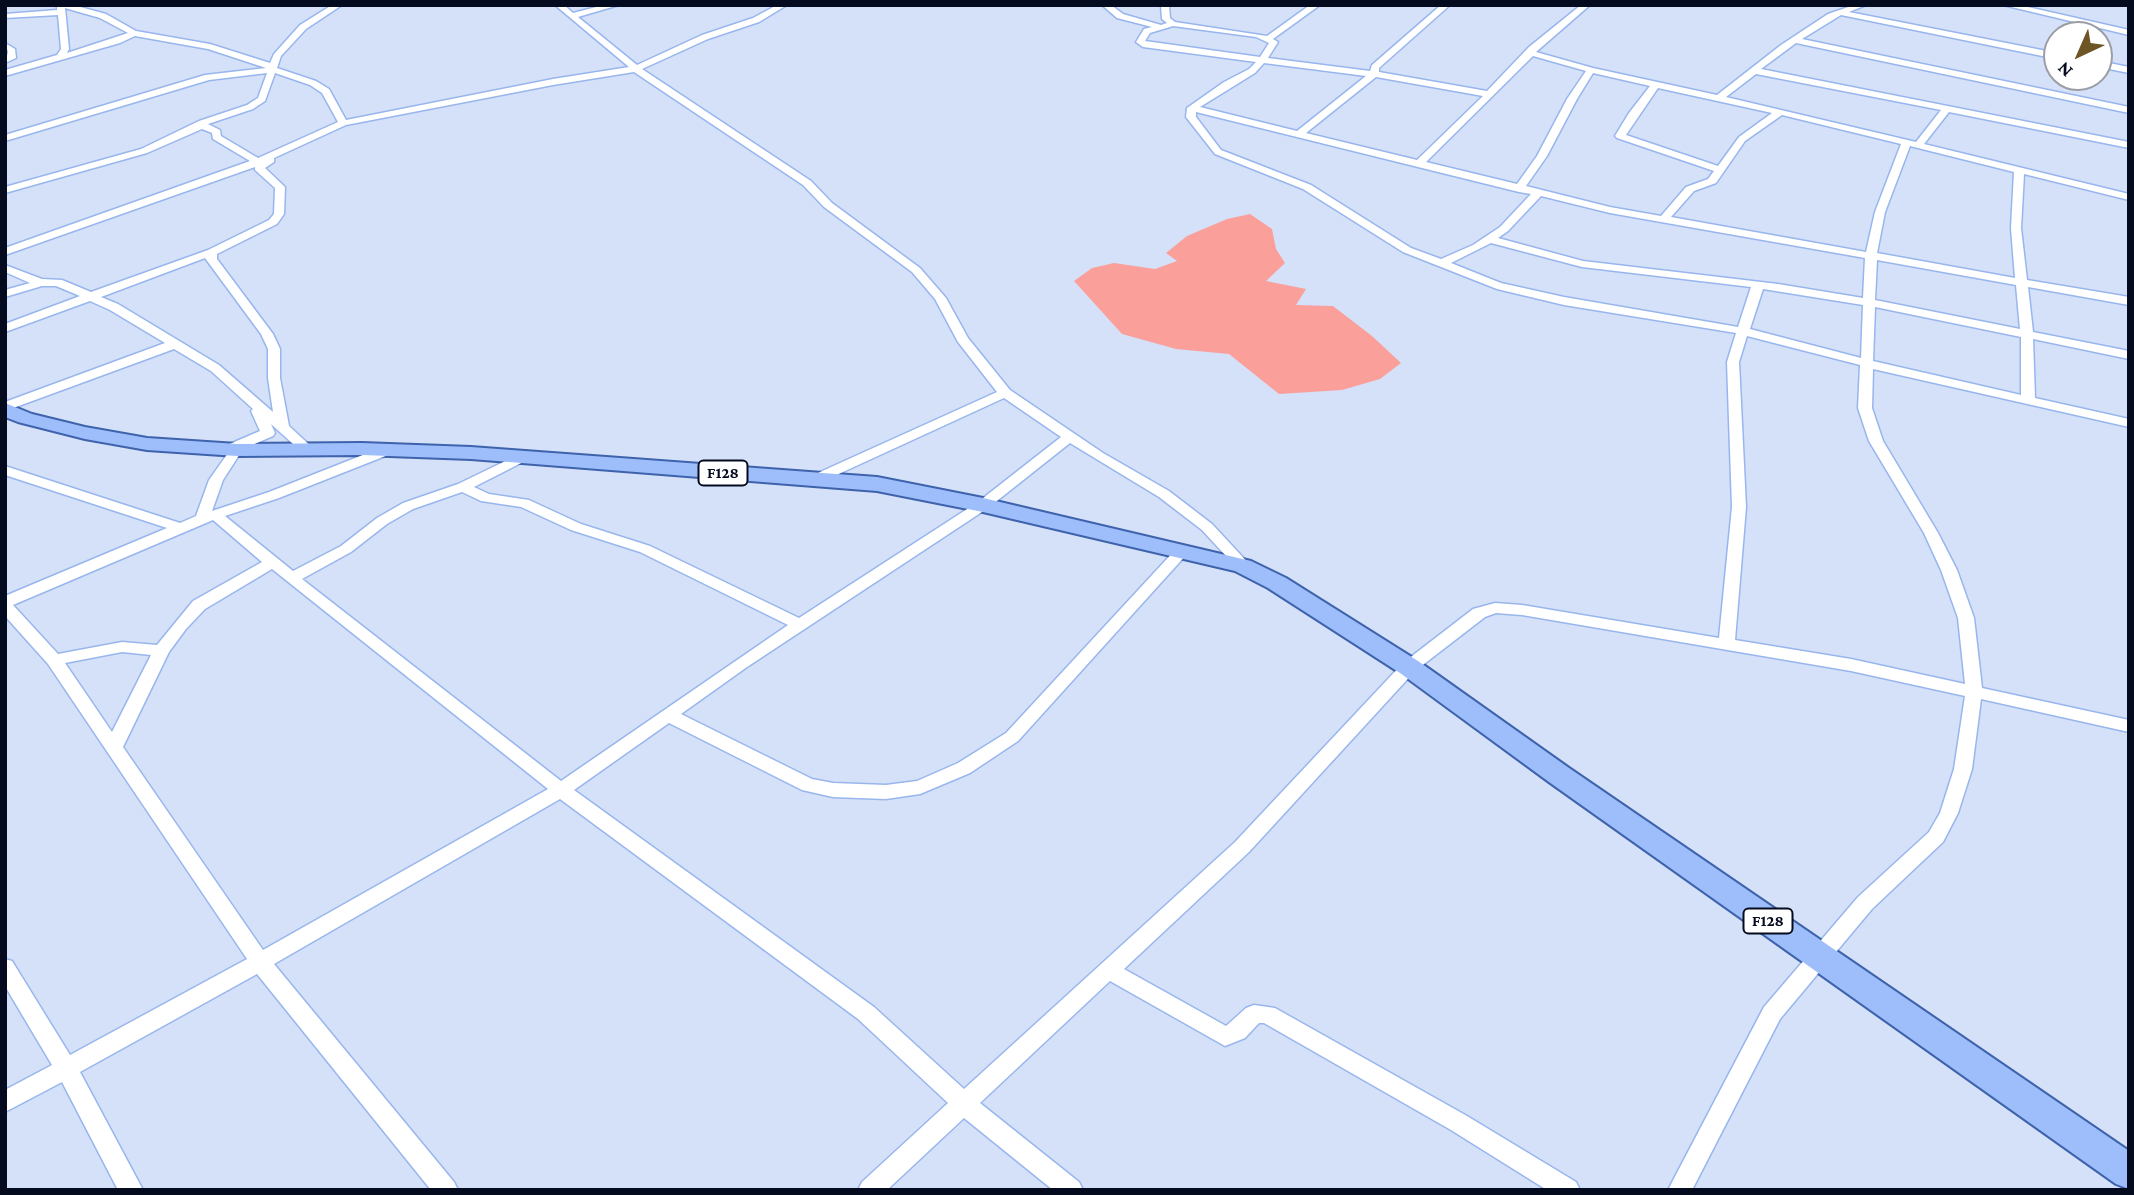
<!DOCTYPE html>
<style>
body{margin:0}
#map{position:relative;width:2134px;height:1195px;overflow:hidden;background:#d4e1f8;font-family:"Crimson Pro",serif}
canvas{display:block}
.frame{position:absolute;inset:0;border:7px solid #040b1e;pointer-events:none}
.north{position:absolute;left:2043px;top:21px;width:70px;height:70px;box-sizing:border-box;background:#fff;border:2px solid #9b9da5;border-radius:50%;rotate:224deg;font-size:19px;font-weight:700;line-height:28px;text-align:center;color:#040b1e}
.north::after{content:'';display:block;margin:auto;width:24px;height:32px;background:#6d5525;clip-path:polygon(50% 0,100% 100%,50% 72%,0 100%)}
</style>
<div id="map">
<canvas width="2134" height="1195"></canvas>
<div class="frame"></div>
<div class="north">N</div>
</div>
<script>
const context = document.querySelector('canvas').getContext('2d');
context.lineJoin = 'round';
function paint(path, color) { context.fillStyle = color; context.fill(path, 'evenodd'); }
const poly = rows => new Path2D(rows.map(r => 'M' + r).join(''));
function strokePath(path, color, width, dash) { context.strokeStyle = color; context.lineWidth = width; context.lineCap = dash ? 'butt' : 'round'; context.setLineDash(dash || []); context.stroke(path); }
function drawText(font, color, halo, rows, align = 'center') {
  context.font = font + ' "Crimson Pro",serif'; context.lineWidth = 5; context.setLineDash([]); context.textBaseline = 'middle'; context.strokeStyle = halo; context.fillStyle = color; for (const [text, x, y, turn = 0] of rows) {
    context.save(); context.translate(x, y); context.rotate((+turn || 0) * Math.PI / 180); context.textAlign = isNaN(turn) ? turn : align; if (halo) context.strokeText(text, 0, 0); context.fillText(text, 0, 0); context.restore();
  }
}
paint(poly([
 [1250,214,1272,229,1276,249,1285,263,1266,281,1306,289,1296,305,1333,306,1372,336,1401,363,1380,379,1342,390,1279,394,1229,354,1176,349,1122,334,1074,281,1092,268,1114,263,1155,269,1177,261,1166,253,1187,236,1227,219]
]), '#fb9f9b');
const street = poly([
 [57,5,73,5,106,14,136,31,210,44,270,63,274,54,300,25,332,5,342,5,306,29,281,56,277,68,316,81,329,89,346,120,553,79,629,67,555,5,564,5,573,13,604,5,619,5,578,17,637,65,702,35,753,18,777,5,787,5,759,22,708,39,642,69,811,181,832,203,920,268,946,298,968,338,1010,390,1103,453,1169,491,1212,524,1251,566,1248,569,1238,569,1202,530,1159,497,1070,443,988,508,747,667,681,714,812,779,833,783,886,785,917,781,958,763,1006,733,1177,548,1187,548,1190,551,1187,554,1018,741,970,773,920,794,886,799,833,797,802,790,669,723,574,790,874,1007,964,1089,1235,842,1403,663,1473,609,1495,603,1522,605,1719,638,1732,507,1727,362,1736,333,1564,305,1497,289,1403,252,1303,189,1215,154,1186,117,1187,108,1224,82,1249,69,1256,62,1143,47,1136,42,1144,29,1152,27,1117,18,1102,5,1111,5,1123,14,1161,25,1167,23,1162,19,1161,5,1169,5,1170,18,1175,22,1267,36,1310,5,1320,5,1273,39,1278,42,1268,58,1370,71,1372,65,1441,5,1450,5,1379,68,1379,72,1487,91,1529,47,1581,5,1590,5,1536,52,1593,68,1717,95,1781,45,1828,14,1854,5,1866,5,1849,12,2057,53,2057,59,1841,15,1802,39,2129,107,2129,113,1796,43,1761,69,2129,142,2129,148,1949,112,1924,144,2129,194,2129,200,2024,174,2021,228,2027,280,2129,297,2129,305,2028,287,2033,332,2129,351,2129,359,2033,339,2035,398,2129,419,2129,427,1873,369,1872,408,1883,441,1938,533,1957,570,1974,618,1982,688,2129,720,2129,732,1981,699,1972,769,1958,813,1943,842,1872,909,1780,1019,1692,1190,1668,1190,1764,1007,1858,897,1929,832,1940,813,1954,769,1965,696,1851,671,1522,615,1496,613,1485,617,1415,671,1249,852,1124,969,1226,1026,1246,1008,1254,1005,1275,1008,1467,1116,1576,1182,1580,1190,1547,1190,1451,1130,1264,1023,1259,1023,1245,1038,1225,1046,1110,981,980,1103,1079,1182,1083,1190,1053,1190,964,1118,887,1190,858,1190,862,1182,948,1103,858,1019,560,799,274,964,454,1182,458,1190,431,1190,257,974,80,1072,143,1190,118,1190,62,1082,5,1112,5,1090,52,1065,5,986,5,959,12,961,70,1055,247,959,48,664,5,616,5,596,167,528,5,475,5,466,180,523,196,516,209,480,228,453,223,449,225,446,260,431,251,411,253,409,211,371,174,349,5,411,5,402,165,343,110,310,90,301,5,332,5,324,80,296,56,286,42,286,5,297,5,290,30,283,5,272,5,265,42,279,62,280,91,292,208,250,269,220,274,214,275,188,255,170,255,167,5,255,5,248,250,161,213,139,212,133,202,129,147,153,5,193,5,187,141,149,199,121,247,105,258,98,267,73,209,80,5,141,5,135,205,75,266,68,208,49,135,36,120,43,5,76,5,70,57,55,61,49,58,15,5,18,5,14,57,10,57,5],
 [65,8,100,18,128,33,67,53,69,49,65,8],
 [1173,26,1256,37,1269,43,1260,57,1145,41,1150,33,1173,26],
 [1533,56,1586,71,1567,99,1537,156,1517,184,1426,162,1533,56],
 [1264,63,1366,76,1297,131,1200,107,1255,73,1264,63],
 [634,72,803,185,824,207,912,272,935,299,958,342,997,392,809,477,807,480,809,483,819,483,1004,398,1061,437,978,502,799,618,650,546,581,524,529,500,489,494,474,487,527,460,529,457,527,454,522,453,458,484,403,503,377,518,341,546,293,571,225,516,279,498,393,453,395,450,393,447,383,447,269,492,212,511,223,480,243,449,273,436,275,433,271,424,303,453,313,453,315,450,289,426,280,378,280,349,273,334,217,259,217,254,277,224,284,214,285,187,265,168,274,162,274,158,346,125,553,85,634,72],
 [275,73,310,85,322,93,338,122,258,158,221,136,220,130,208,124,253,109,265,101,275,73],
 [1593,73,1650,86,1629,113,1615,136,1617,138,1714,171,1708,179,1686,187,1661,216,1610,207,1526,186,1547,156,1577,99,1593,73],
 [1756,74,1941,110,1916,142,1726,97,1756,74],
 [1376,77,1483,96,1417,160,1306,133,1376,77],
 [1658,88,1772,113,1739,137,1718,166,1626,135,1658,88],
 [1196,112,1519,192,1531,194,1500,227,1473,245,1441,259,1411,248,1311,185,1221,150,1196,117,1196,112],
 [1782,115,1901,144,1875,212,1866,252,1671,217,1694,191,1716,183,1745,141,1782,115],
 [1910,146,2014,172,2011,228,2015,278,1877,253,1885,212,1910,146],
 [1541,196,1610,213,1865,258,1863,298,1778,284,1583,261,1498,238,1508,231,1541,196],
 [1491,243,1582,267,1751,287,1738,327,1564,297,1501,283,1451,263,1491,243],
 [205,258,261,334,268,349,268,378,273,412,219,365,118,304,101,297,205,258],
 [1877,260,2016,285,2020,329,1875,300,1877,260],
 [1763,289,1863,305,1861,358,1750,329,1763,289],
 [1875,307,2021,337,2021,395,1873,361,1875,307],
 [1747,336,1860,365,1858,408,1869,441,1924,533,1941,570,1958,618,1965,684,1851,659,1735,640,1746,507,1739,362,1747,336],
 [462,492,481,501,521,507,571,530,640,552,788,625,561,781,302,579,351,552,387,524,413,509,462,492],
 [213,520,262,562,193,601,157,645,122,642,58,654,13,605,213,520],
 [272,569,548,789,263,950,123,747,169,652,186,629,205,609,272,569],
 [122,652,151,655,112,732,65,663,122,652],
 [2003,5,2019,5,2129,30,2129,35,2003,5],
 [5,43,15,49,16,58,5,63,8,52,5,43],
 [2099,61,2129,67,2129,73,2099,67,2099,61]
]);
const primary = poly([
 [5,403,32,414,85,427,147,438,237,444,362,443,471,447,877,477,983,498,1251,561,1286,578,1418,661,1569,768,2129,1151,2129,1189,2116,1184,1549,782,1400,673,1268,588,1235,571,983,512,877,491,471,459,362,455,237,456,147,450,85,439,18,422,5,417,5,403]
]);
strokePath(street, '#98b6ed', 3);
strokePath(primary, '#3e63ac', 4);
paint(street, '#fff');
paint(primary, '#9ebefb');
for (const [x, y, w] of [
 [723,473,49],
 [1768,921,49]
]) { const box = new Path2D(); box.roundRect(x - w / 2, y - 12.5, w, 25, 5); context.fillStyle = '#fff'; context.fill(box); strokePath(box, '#040b1e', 2); }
drawText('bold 16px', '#040b1e', null, [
 ["F128",723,473],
 ["F128",1768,921]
]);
</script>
